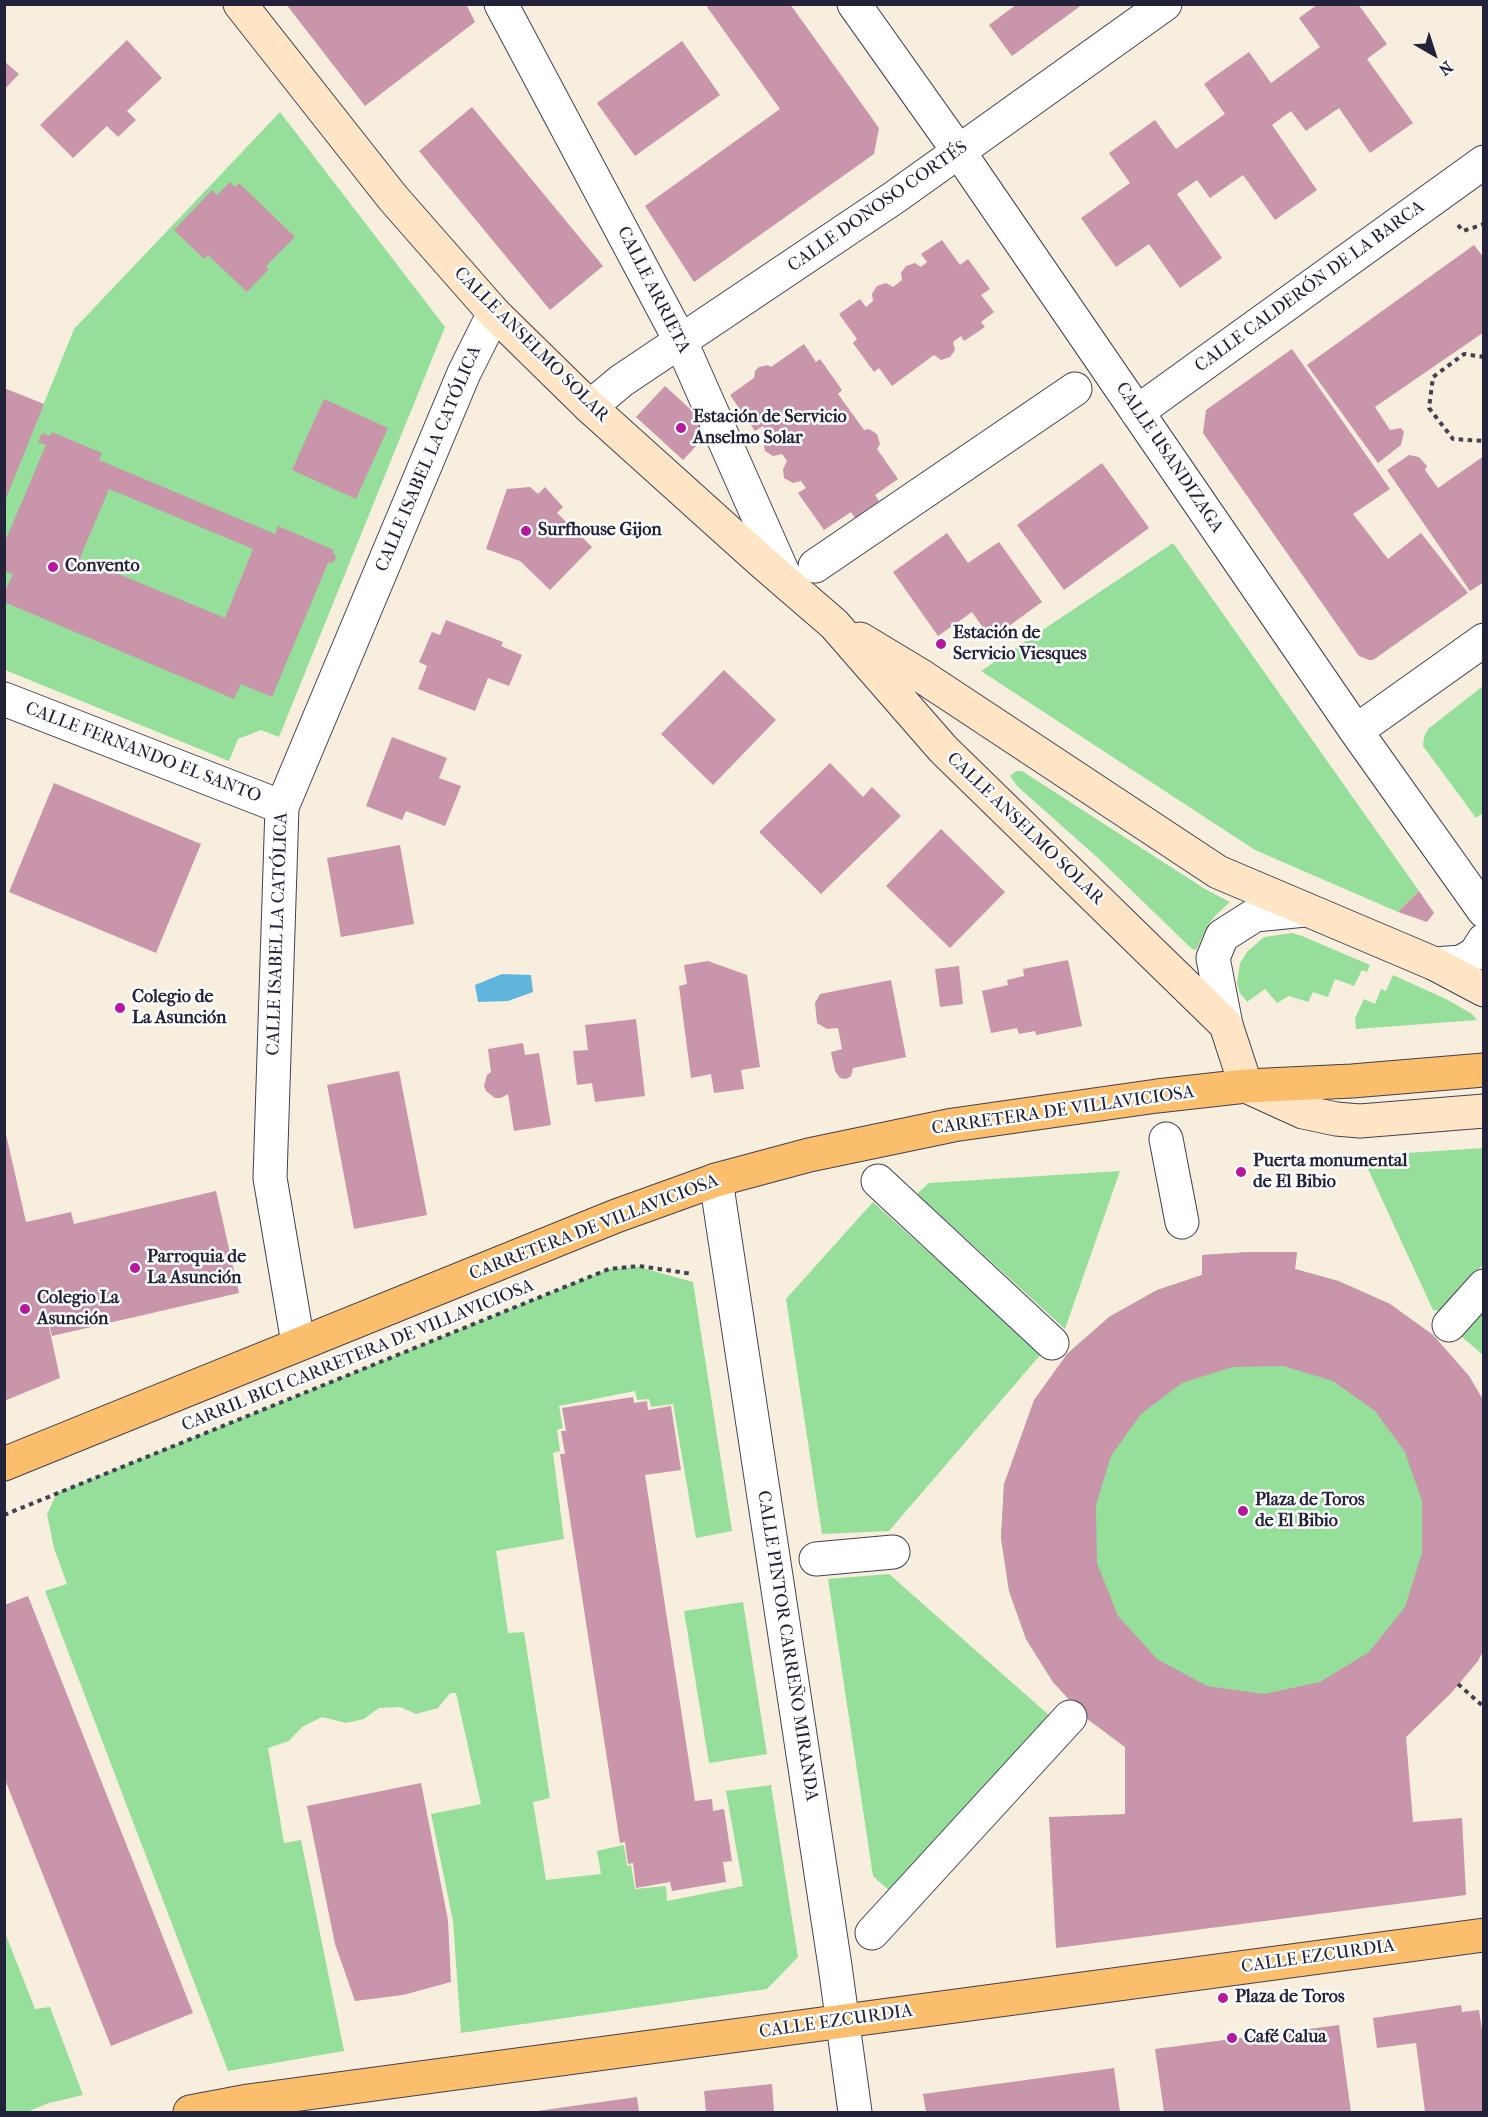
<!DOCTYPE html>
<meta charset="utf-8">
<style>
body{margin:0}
#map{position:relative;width:1488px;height:2117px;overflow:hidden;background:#f8eede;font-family:"IM FELL French Canon",serif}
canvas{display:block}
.frame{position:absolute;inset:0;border:6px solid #22223b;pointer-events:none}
.north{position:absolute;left:1404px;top:24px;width:60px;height:60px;-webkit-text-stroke:4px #fff;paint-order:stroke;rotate:141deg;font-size:16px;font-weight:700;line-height:24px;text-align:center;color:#22223b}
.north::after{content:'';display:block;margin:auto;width:21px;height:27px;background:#22223b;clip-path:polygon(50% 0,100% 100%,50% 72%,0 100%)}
</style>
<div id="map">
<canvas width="1488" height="2117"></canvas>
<div class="frame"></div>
<div class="north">N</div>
</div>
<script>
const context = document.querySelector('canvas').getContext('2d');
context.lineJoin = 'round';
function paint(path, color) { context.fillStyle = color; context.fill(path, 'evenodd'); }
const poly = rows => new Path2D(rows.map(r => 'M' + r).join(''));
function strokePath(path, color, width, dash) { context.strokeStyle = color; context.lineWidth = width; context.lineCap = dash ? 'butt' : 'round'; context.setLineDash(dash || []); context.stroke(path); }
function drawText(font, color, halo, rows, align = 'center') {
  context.font = font + ' "IM FELL French Canon",serif'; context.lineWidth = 5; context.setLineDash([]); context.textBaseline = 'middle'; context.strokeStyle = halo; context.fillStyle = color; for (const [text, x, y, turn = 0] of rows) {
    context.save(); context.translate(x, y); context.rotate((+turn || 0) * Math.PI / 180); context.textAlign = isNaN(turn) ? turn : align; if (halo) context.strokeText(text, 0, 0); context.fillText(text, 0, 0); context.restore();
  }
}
paint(poly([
 [280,112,445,327,279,737,261,730,238,739,229,761,5,670,4,502,74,329],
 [1173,543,1419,891,1398,912,1255,850,981,671],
 [1483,686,1483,813,1476,818,1423,746,1424,737,1428,729],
 [1016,771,1022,771,1205,889,1230,902,1216,915,1208,925,1196,950,1192,949,1098,858,1017,786,1010,776],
 [1292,933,1302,936,1370,965,1367,972,1362,970,1354,986,1335,979,1328,997,1313,992,1308,1002,1289,996,1277,1003,1265,989,1247,1002,1240,993,1237,983,1240,963,1247,952,1264,937],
 [1393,975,1448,1000,1472,1014,1477,1020,1356,1029,1355,1018,1364,999,1375,1004,1381,989,1386,991],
 [1483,1148,1483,1264,1443,1311,1433,1310,1362,1156],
 [1120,1171,1065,1329,917,1194,929,1183],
 [873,1202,1041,1354,889,1531,822,1534,786,1299],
 [1249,1252,1297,1252,1295,1269,1339,1281,1390,1304,1433,1335,1469,1376,1483,1401,1452,1692,1406,1737,1125,1747,1086,1718,1053,1682,1026,1639,1009,1591,1001,1538,1004,1484,1067,1354,1109,1317,1157,1290,1202,1275,1202,1255],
 [639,1267,693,1282,732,1531,696,1538,673,1404,651,1407,649,1399,637,1400,635,1391,559,1406,563,1428,557,1430,560,1451,553,1453,564,1539,496,1551,508,1633,524,1632,550,1798,533,1802,546,1880,601,1874,597,1851,624,1845,627,1866,631,1865,635,1889,666,1886,667,1901,743,1886,726,1791,771,1785,798,1957,767,1989,461,2033,453,1921,431,1814,481,1804,456,1693,450,1693,438,1708,416,1714,400,1707,379,1708,364,1719,346,1723,322,1717,302,1727,289,1741,268,1748,284,1843,301,1840,344,2051,228,2071,45,1591,67,1584,54,1548,47,1514,57,1493,609,1269],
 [1483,1312,1483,1355,1461,1336],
 [889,1574,1050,1716,893,1894,873,1876,828,1579],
 [743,1602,767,1754,709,1763,684,1611],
 [4,1930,35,2009,50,2007,83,2095,49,2103,27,2112,5,2112]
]), '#95df9b');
paint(poly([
 [502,974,531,975,533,992,508,1001,478,1002,475,985]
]), '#60b5dc');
paint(poly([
 [286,4,466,4,475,22,365,106],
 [710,4,790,4,879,128,874,154,694,282,645,206,780,109,707,7],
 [1017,4,1083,4,1012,56,989,25],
 [1318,4,1358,4,1387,44,1367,59,1413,123,1370,153,1339,108,1306,131,1291,111,1272,125,1317,190,1275,220,1243,175,1210,198,1197,180,1177,194,1222,258,1180,288,1149,244,1116,267,1081,218,1130,183,1109,153,1155,120,1176,149,1225,114,1204,84,1249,52,1271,83,1320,47,1299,18],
 [127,40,162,78,127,111,136,120,118,137,107,126,73,158,40,125],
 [682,41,720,95,635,156,597,103],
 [4,61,19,74,4,90],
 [472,107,603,266,550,310,419,151],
 [230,182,235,187,239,183,295,237,266,266,269,269,247,292,208,255,204,259,174,230,212,190,217,195],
 [942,240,960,265,968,259,990,289,981,295,994,312,981,322,985,327,964,341,961,336,953,342,955,350,950,357,941,360,934,355,892,386,879,368,874,372,853,343,857,339,839,314,860,299,866,307,873,301,872,294,877,286,886,283,893,287,902,280,901,273,906,266,915,263,921,267,927,262,921,254],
 [1474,245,1484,258,1484,332,1375,407,1390,430,1401,428,1404,432,1401,445,1378,463,1307,365],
 [804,344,816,362,820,359,842,390,838,394,864,430,869,429,877,434,880,444,877,449,898,479,875,495,879,501,855,518,851,512,824,530,798,493,806,488,801,481,793,483,784,478,783,469,787,461,782,454,773,456,765,451,763,442,768,434,763,426,755,431,730,395,754,378,755,371,759,367,768,365,771,367],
 [1292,349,1390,489,1353,514,1388,559,1421,533,1468,593,1373,660,1369,660,1359,656,1203,433,1206,410],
 [665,386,712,429,683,460,636,417],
 [4,388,44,404,5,501,4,501],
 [324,399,388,428,356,499,292,470],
 [52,432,102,453,99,460,275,534,278,526,334,550,333,552,336,557,334,562,328,563,272,697,241,684,234,699,4,602,4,593,13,574,4,571,4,544,46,445,38,442,42,433,50,436],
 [109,489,253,549,225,618,80,558],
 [1409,455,1419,457,1427,466,1425,470,1438,488,1484,456,1484,582,1470,591,1387,470],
 [1102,463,1149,528,1064,590,1017,525],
 [530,487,538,494,545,487,563,507,557,513,592,547,550,590,520,561,486,549,507,489],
 [947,533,968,563,999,542,1042,602,991,639,972,612,938,636,893,572],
 [446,620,503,642,501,646,522,655,509,686,488,678,475,711,418,689,427,666,419,662,432,632,440,635],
 [724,670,776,720,713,785,661,734],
 [392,737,447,758,439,778,461,786,445,826,406,811,402,820,366,806],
 [830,763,863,797,872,787,901,816,821,894,759,832],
 [54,783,201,844,156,953,9,892],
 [941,829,1005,892,950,948,886,886],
 [400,845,414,924,341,937,327,858],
 [1419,891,1434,913,1427,922,1398,912],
 [1068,960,1082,1026,1036,1035,1035,1031,1019,1034,1017,1028,991,1033,982,991,1008,985,1007,980,1024,976,1023,969],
 [708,961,747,975,760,1067,741,1070,744,1089,714,1093,711,1074,691,1078,679,986,687,984,684,965],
 [959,966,963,1004,940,1007,935,969],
 [891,980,906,1057,853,1068,851,1076,846,1079,840,1078,835,1071,831,1052,842,1049,838,1028,827,1029,817,1023,815,1003,820,994],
 [636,1019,645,1096,595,1102,592,1083,577,1085,573,1051,588,1050,585,1025],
 [523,1043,525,1055,539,1053,551,1125,514,1131,508,1094,501,1098,495,1098,486,1091,484,1086,487,1075,491,1072,488,1049],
 [399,1071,427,1215,354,1229,327,1085],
 [5,1130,26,1222,71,1212,74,1224,216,1191,239,1293,52,1336,44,1304,60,1378,4,1401],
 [1249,1252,1297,1252,1295,1269,1338,1281,1390,1304,1433,1335,1469,1376,1484,1401,1484,1649,1478,1661,1452,1692,1406,1737,1413,1822,1462,1818,1466,1895,1056,1948,1049,1817,1125,1814,1125,1747,1086,1718,1053,1682,1026,1639,1009,1591,1001,1538,1004,1484,1034,1400,1067,1354,1109,1317,1157,1290,1202,1275,1202,1255],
 [1283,1366,1333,1381,1375,1411,1405,1452,1422,1501,1422,1553,1405,1607,1369,1652,1320,1682,1264,1694,1207,1686,1157,1659,1118,1616,1097,1563,1096,1505,1111,1456,1141,1414,1182,1383,1232,1367],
 [633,1397,634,1403,647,1401,648,1410,671,1406,681,1470,645,1475,695,1801,712,1799,713,1811,724,1809,732,1861,723,1862,726,1882,672,1891,670,1882,636,1888,633,1863,628,1864,625,1842,620,1843,560,1454,565,1454,561,1431,566,1431,562,1408],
 [28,1596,193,2013,111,2046,4,1777,4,1605],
 [421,1783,448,1920,451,1982,403,1995,355,2001,335,1944,307,1806],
 [1461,2005,1462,2012,1479,2010,1482,2030,1484,2030,1484,2112,1425,2112,1416,2043,1377,2048,1373,2018],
 [1339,2025,1351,2112,1164,2112,1155,2049],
 [1114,2068,1120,2112,926,2112,923,2094],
 [772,2084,774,2112,706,2112,704,2091],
 [637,2097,639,2112,537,2112,537,2111]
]), '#c995aa');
const street = poly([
 [501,4,680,340,788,584],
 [854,4,959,152,1356,731,1484,911],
 [590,407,621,381,895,197,1165,4],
 [1137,412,1484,162],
 [815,566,1075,389],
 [4,699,282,807],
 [1356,731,1484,640],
 [1435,964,1461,962,1475,954,1484,940],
 [1226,1025,1213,958,1222,936,1255,915,1305,910],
 [1166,1139,1182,1222],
 [716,1180,835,1966,855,2112],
 [878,1181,1052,1343],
 [1449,1325,1484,1286],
 [298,1343,270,1178,282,807,464,373,494,313],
 [816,1559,893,1552],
 [872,1933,1070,1717]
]);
const secondary = poly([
 [240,4,393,198,494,313,590,407,761,561,834,624,943,749,1226,1025,1246,1086,1303,1112,1336,1119,1360,1121,1484,1111],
 [860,639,923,677,1218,872,1435,964,1484,990]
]);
const primary = poly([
 [4,1464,616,1216,716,1180,809,1155,953,1125,1157,1096,1246,1086,1352,1081,1484,1070],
 [190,2112,248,2101,1484,1935]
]);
strokePath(street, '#424153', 35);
strokePath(secondary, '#424153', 35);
strokePath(primary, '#424153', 35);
strokePath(poly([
 [1458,225,1463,231,1484,224],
 [1484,357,1464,354,1433,377,1429,408,1453,439,1484,441],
 [4,1515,609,1269,639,1266,693,1274],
 [1458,1684,1484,1707]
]), '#424153', 4, [4.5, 4.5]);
strokePath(street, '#fff', 33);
strokePath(secondary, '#fde5c5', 33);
strokePath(primary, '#fabe6d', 33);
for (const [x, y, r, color] of [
 [681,428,6,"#b5179e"],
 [526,531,6,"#b5179e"],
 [53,567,6,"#b5179e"],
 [941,644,6,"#b5179e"],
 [120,1008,6,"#b5179e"],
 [1241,1172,6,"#b5179e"],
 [135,1268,6,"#b5179e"],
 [25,1309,6,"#b5179e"],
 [1243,1511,6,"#b5179e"],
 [1223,1998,6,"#b5179e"],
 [1232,2038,6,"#b5179e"]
]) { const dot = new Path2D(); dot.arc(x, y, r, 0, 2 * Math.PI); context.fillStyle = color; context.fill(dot); strokePath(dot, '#fff', 2); }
drawText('18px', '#22223b', '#fff', [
 ["CALLE DONOSO CORTÉS",878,207,-35],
 ["CALLE CALDERÓN DE LA BARCA",1310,287,-36],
 ["CALLE ARRIETA",653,290,63],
 ["CALLE ANSELMO SOLAR",531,345,45],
 ["CALLE USANDIZAGA",1169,458,56],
 ["CALLE ISABEL LA CATÓLICA",429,459,-67],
 ["CALLE FERNANDO EL SANTO",143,753,21],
 ["CALLE ANSELMO SOLAR",1025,829,44],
 ["CALLE ISABEL LA CATÓLICA",278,934,-88],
 ["CARRETERA DE VILLAVICIOSA",1063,1111,-8],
 ["CARRETERA DE VILLAVICIOSA",594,1228,-21],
 ["CARRIL BICI CARRETERA DE VILLAVICIOSA",358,1356,-22],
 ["CALLE PINTOR CARREÑO MIRANDA",787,1646,81],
 ["CALLE EZCURDIA",1318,1957,-8],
 ["CALLE EZCURDIA",836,2022,-8]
]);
drawText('bold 18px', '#22223b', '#fff', [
 ["Estación de Servicio",693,418],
 ["Anselmo Solar",693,439],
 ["Surfhouse Gijon",538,531],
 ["Convento",65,567],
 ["Estación de",953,634],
 ["Servicio Viesques",953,655],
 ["Colegio de",132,998],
 ["La Asunción",132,1019],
 ["Puerta monumental",1253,1162],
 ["de El Bibio",1253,1183],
 ["Parroquia de",147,1258],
 ["La Asunción",147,1279],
 ["Colegio La",37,1299],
 ["Asunción",37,1320],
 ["Plaza de Toros",1255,1501],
 ["de El Bibio",1255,1522],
 ["Plaza de Toros",1235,1998],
 ["Café Calua",1244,2038]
], 'left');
</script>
